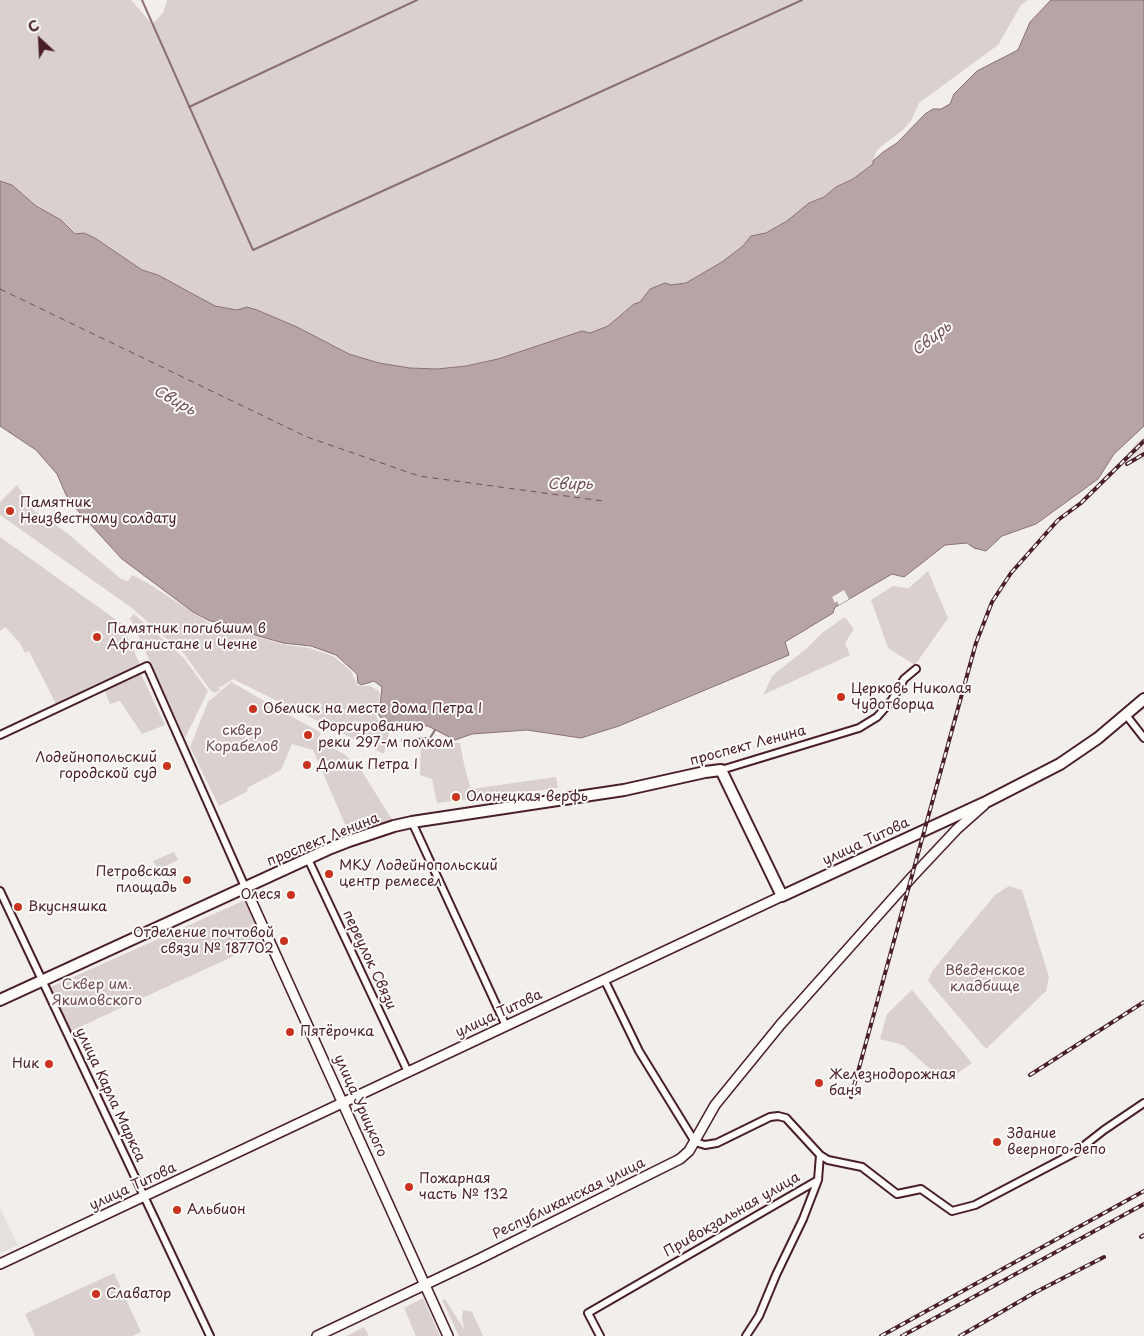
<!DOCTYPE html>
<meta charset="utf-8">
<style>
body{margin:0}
#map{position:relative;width:1144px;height:1336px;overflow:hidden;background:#f2efeb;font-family:"Playpen Sans",sans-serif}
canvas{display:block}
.north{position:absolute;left:15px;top:15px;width:50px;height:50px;-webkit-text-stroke:4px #fdfcf7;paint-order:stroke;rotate:335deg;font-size:14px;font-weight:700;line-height:20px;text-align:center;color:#4a1f2b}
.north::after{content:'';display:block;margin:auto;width:18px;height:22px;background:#4a1f2b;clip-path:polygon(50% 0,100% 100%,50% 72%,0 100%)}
</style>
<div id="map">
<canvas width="1144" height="1336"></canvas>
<div class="north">С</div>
</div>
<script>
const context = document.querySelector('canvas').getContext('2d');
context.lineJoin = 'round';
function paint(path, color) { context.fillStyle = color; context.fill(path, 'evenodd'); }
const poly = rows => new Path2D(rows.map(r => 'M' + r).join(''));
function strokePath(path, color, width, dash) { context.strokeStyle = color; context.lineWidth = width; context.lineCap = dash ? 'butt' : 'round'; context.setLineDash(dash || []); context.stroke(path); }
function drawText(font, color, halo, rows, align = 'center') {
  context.font = font + ' "Playpen Sans",sans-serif'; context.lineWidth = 4; context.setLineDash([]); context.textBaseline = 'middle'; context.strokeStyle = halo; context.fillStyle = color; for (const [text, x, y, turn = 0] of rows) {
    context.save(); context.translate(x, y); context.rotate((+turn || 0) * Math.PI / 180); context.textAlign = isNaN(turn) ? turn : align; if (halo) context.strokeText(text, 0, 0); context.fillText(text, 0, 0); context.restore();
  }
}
paint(poly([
 [1144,436,1144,462,1130,449],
 [0,1208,18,1245,0,1253]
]), '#e5dfdd');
paint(poly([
 [0,0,131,0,152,24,163,13,167,0,1028,0,1021,5,998,45,919,103,911,121,904,129,878,149,875,154,873,164,853,179,836,187,824,197,809,203,787,221,766,233,751,236,743,246,722,262,686,283,650,289,640,302,634,304,608,326,590,333,582,331,498,359,466,366,437,369,410,368,379,363,349,354,297,327,257,310,247,307,237,310,215,306,158,275,142,270,95,238,84,233,75,234,61,220,36,206,12,185,0,181],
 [17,485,33,510,67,533,121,579,128,581,132,575,146,582,217,628,239,631,281,644,309,648,333,656,351,671,358,686,370,686,379,691,380,695,376,714,377,719,385,725,389,732,384,754,233,679,221,687,218,687,220,690,215,693,210,690,185,655,132,608,0,515,0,502],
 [0,537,122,624,140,665,56,704,30,653,28,651,25,653,20,643,5,627,0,631],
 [928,571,948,618,915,665,888,648,871,600,893,586,909,588],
 [134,614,183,657,208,691,185,738,130,618],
 [845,617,854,629,845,643,850,655,763,695,773,675,806,649,823,632],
 [141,674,165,725,142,734,120,701,110,704,104,689],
 [231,682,321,733,317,740,344,754,361,770,393,821,350,836,313,750,292,744,281,770,247,788,248,791,219,806,190,747,208,702],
 [421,740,460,743,465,769,471,789,556,777,558,788,437,803,432,779,420,775],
 [174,852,178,860,158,870,153,861],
 [1009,886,1022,890,1049,977,1046,991,986,1049,928,981,933,970,995,895],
 [245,900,264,942,71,1031,51,987],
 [912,990,972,1063,945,1082,903,1045,880,1039,887,1014],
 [114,1273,141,1332,133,1336,35,1336,25,1314],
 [423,1298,440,1336,416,1336,404,1308],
 [445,1299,464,1329,462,1317,463,1310,472,1312,483,1336,459,1336,442,1300],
 [364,1327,369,1336,347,1336]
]), '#d9d0cf');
const water = poly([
 [1051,0,1144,0,1144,426,1114,454,1098,479,1036,524,1002,536,986,551,974,548,967,543,945,545,904,577,892,574,839,605,835,607,833,613,785,642,789,655,619,726,581,738,527,730,472,734,455,740,428,726,406,725,382,720,378,713,380,706,382,687,374,681,361,685,358,683,357,674,336,655,311,646,283,643,255,635,240,628,230,626,226,623,210,621,193,612,122,559,79,512,67,497,57,474,36,450,0,426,0,181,12,185,36,206,61,220,75,234,84,233,95,238,142,270,158,275,215,306,237,310,247,307,257,310,297,327,349,354,379,363,410,368,437,369,466,366,498,359,582,331,590,333,608,326,634,304,640,302,650,289,665,283,671,285,686,283,722,262,743,246,751,236,766,233,787,221,809,203,824,197,836,187,853,179,873,164,873,161,883,152,897,143,925,114,933,109,941,109,950,104,954,94,977,71,1018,50,1030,22,1051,0]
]);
paint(water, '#b7a5a6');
strokePath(water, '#8b6f75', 1);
paint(poly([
 [844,590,849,599,839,605,837,601,835,603,832,597]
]), '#f2efeb');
strokePath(poly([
 [142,0,253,250,802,0],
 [189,107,417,0],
 [402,740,430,738,435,730]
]), '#8b6f75', 2);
strokePath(poly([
 [0,289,307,437,419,476,603,501]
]), '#704e56', 1, [6, 5]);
const minor = poly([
 [1126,715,1144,738],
 [0,735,147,666,245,887],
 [721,770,859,728,877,717,892,700,904,679,916,669],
 [412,822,506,1026],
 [308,859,408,1072],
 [0,891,210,1336],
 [605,981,639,1051,695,1142,705,1145,717,1143,770,1117,778,1116,786,1118,820,1155,818,1180,803,1219,776,1275,759,1316,746,1336],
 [820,1155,828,1160,862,1167,897,1194,921,1189,952,1211,975,1205,1076,1152,1104,1130,1144,1103],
 [600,1336,588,1313,818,1180]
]);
const tertiary = poly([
 [245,887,448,1336],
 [0,1264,782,896],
 [317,1336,479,1259,680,1159,689,1151,715,1105,781,1024,912,877,957,829,984,805]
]);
const primary = poly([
 [0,1000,331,848,349,841,394,826,412,822,624,790,705,772,721,770,782,896,988,801,1060,764,1098,738,1144,699]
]);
strokePath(minor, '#4a1f2b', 10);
strokePath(tertiary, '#4a1f2b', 12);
strokePath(primary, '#4a1f2b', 14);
strokePath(minor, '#fdfcf7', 6);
strokePath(tertiary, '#fdfcf7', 9);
strokePath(primary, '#fdfcf7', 10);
const rail = poly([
 [1127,464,1144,454],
 [1030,1075,1144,1002],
 [851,1097,976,643,992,602,1011,573,1058,520,1081,503,1144,441],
 [1141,1237,1144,1235],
 [881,1336,1144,1191],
 [902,1336,1144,1204],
 [960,1336,1034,1293,1104,1257]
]);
strokePath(rail, '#4a1f2b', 4);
strokePath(rail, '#fdfcf7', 2, [5.5]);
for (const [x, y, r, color] of [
 [10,511,5,"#c8321e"],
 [97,637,5,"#c8321e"],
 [841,697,5,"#c8321e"],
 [253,709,5,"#c8321e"],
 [308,735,5,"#c8321e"],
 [307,765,5,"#c8321e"],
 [167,766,5,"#c8321e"],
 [456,797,5,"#c8321e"],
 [329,874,5,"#c8321e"],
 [187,880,5,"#c8321e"],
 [291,895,5,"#c8321e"],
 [18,907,5,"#c8321e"],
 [284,941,5,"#c8321e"],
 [290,1032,5,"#c8321e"],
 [49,1064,5,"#c8321e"],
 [819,1083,5,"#c8321e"],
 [997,1142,5,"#c8321e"],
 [409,1187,5,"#c8321e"],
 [177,1210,5,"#c8321e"],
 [96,1294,5,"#c8321e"]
]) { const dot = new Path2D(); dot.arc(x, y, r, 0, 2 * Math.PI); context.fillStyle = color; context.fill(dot); strokePath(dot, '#fdfcf7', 2); }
drawText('14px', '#4a1f2b', '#fdfcf7', [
 ["Памятник",20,503],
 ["Неизвестному солдату",20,519],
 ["Памятник погибшим в",107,629],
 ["Афганистане и Чечне",107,645],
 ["Церковь Николая",851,689],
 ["Чудотворца",851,705],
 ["Обелиск на месте дома Петра I",263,709],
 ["Форсированию",318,727],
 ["реки 297-м полком",318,743],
 ["Лодейнопольский",157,758,"right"],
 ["городской суд",157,774,"right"],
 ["Домик Петра I",317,765],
 ["Олонецкая верфь",466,797],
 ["МКУ Лодейнопольский",339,866],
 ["центр ремесел",339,882],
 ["Петровская",177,872,"right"],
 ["площадь",177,888,"right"],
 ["Олеся",281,895,"right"],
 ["Вкусняшка",28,907],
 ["Отделение почтовой",274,933,"right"],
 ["связи № 187702",274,949,"right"],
 ["Пятёрочка",300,1032],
 ["Ник",39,1064,"right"],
 ["Железнодорожная",829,1075],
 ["баня",829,1091],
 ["Здание",1007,1134],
 ["веерного депо",1007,1150],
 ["Пожарная",419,1179],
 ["часть № 132",419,1195],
 ["Альбион",187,1210],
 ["Славатор",106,1294]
], 'left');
drawText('14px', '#6e4b54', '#fdfcf7', [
 ["сквер",242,731],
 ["Корабелов",242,747],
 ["Введенское",985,971],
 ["кладбище",985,987],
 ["Сквер им.",97,985],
 ["Якимовского",97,1001]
]);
drawText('14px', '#4a1f2b', '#fdfcf7', [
 ["проспект Ленина",748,746,-15],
 ["проспект Ленина",323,840,-22],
 ["улица Титова",866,842,-25],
 ["переулок Связи",369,960,65],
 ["улица Титова",499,1014,-25],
 ["улица Карла Маркса",110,1095,65],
 ["улица Урицкого",360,1106,66],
 ["улица Титова",133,1187,-25],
 ["Республиканская улица",569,1199,-26],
 ["Привокзальная улица",732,1215,-30]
]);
drawText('italic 15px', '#704e56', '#fdfcf7', [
 ["Свирь",932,339,-38],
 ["Свирь",174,401,29],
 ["Свирь",570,485]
]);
</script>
